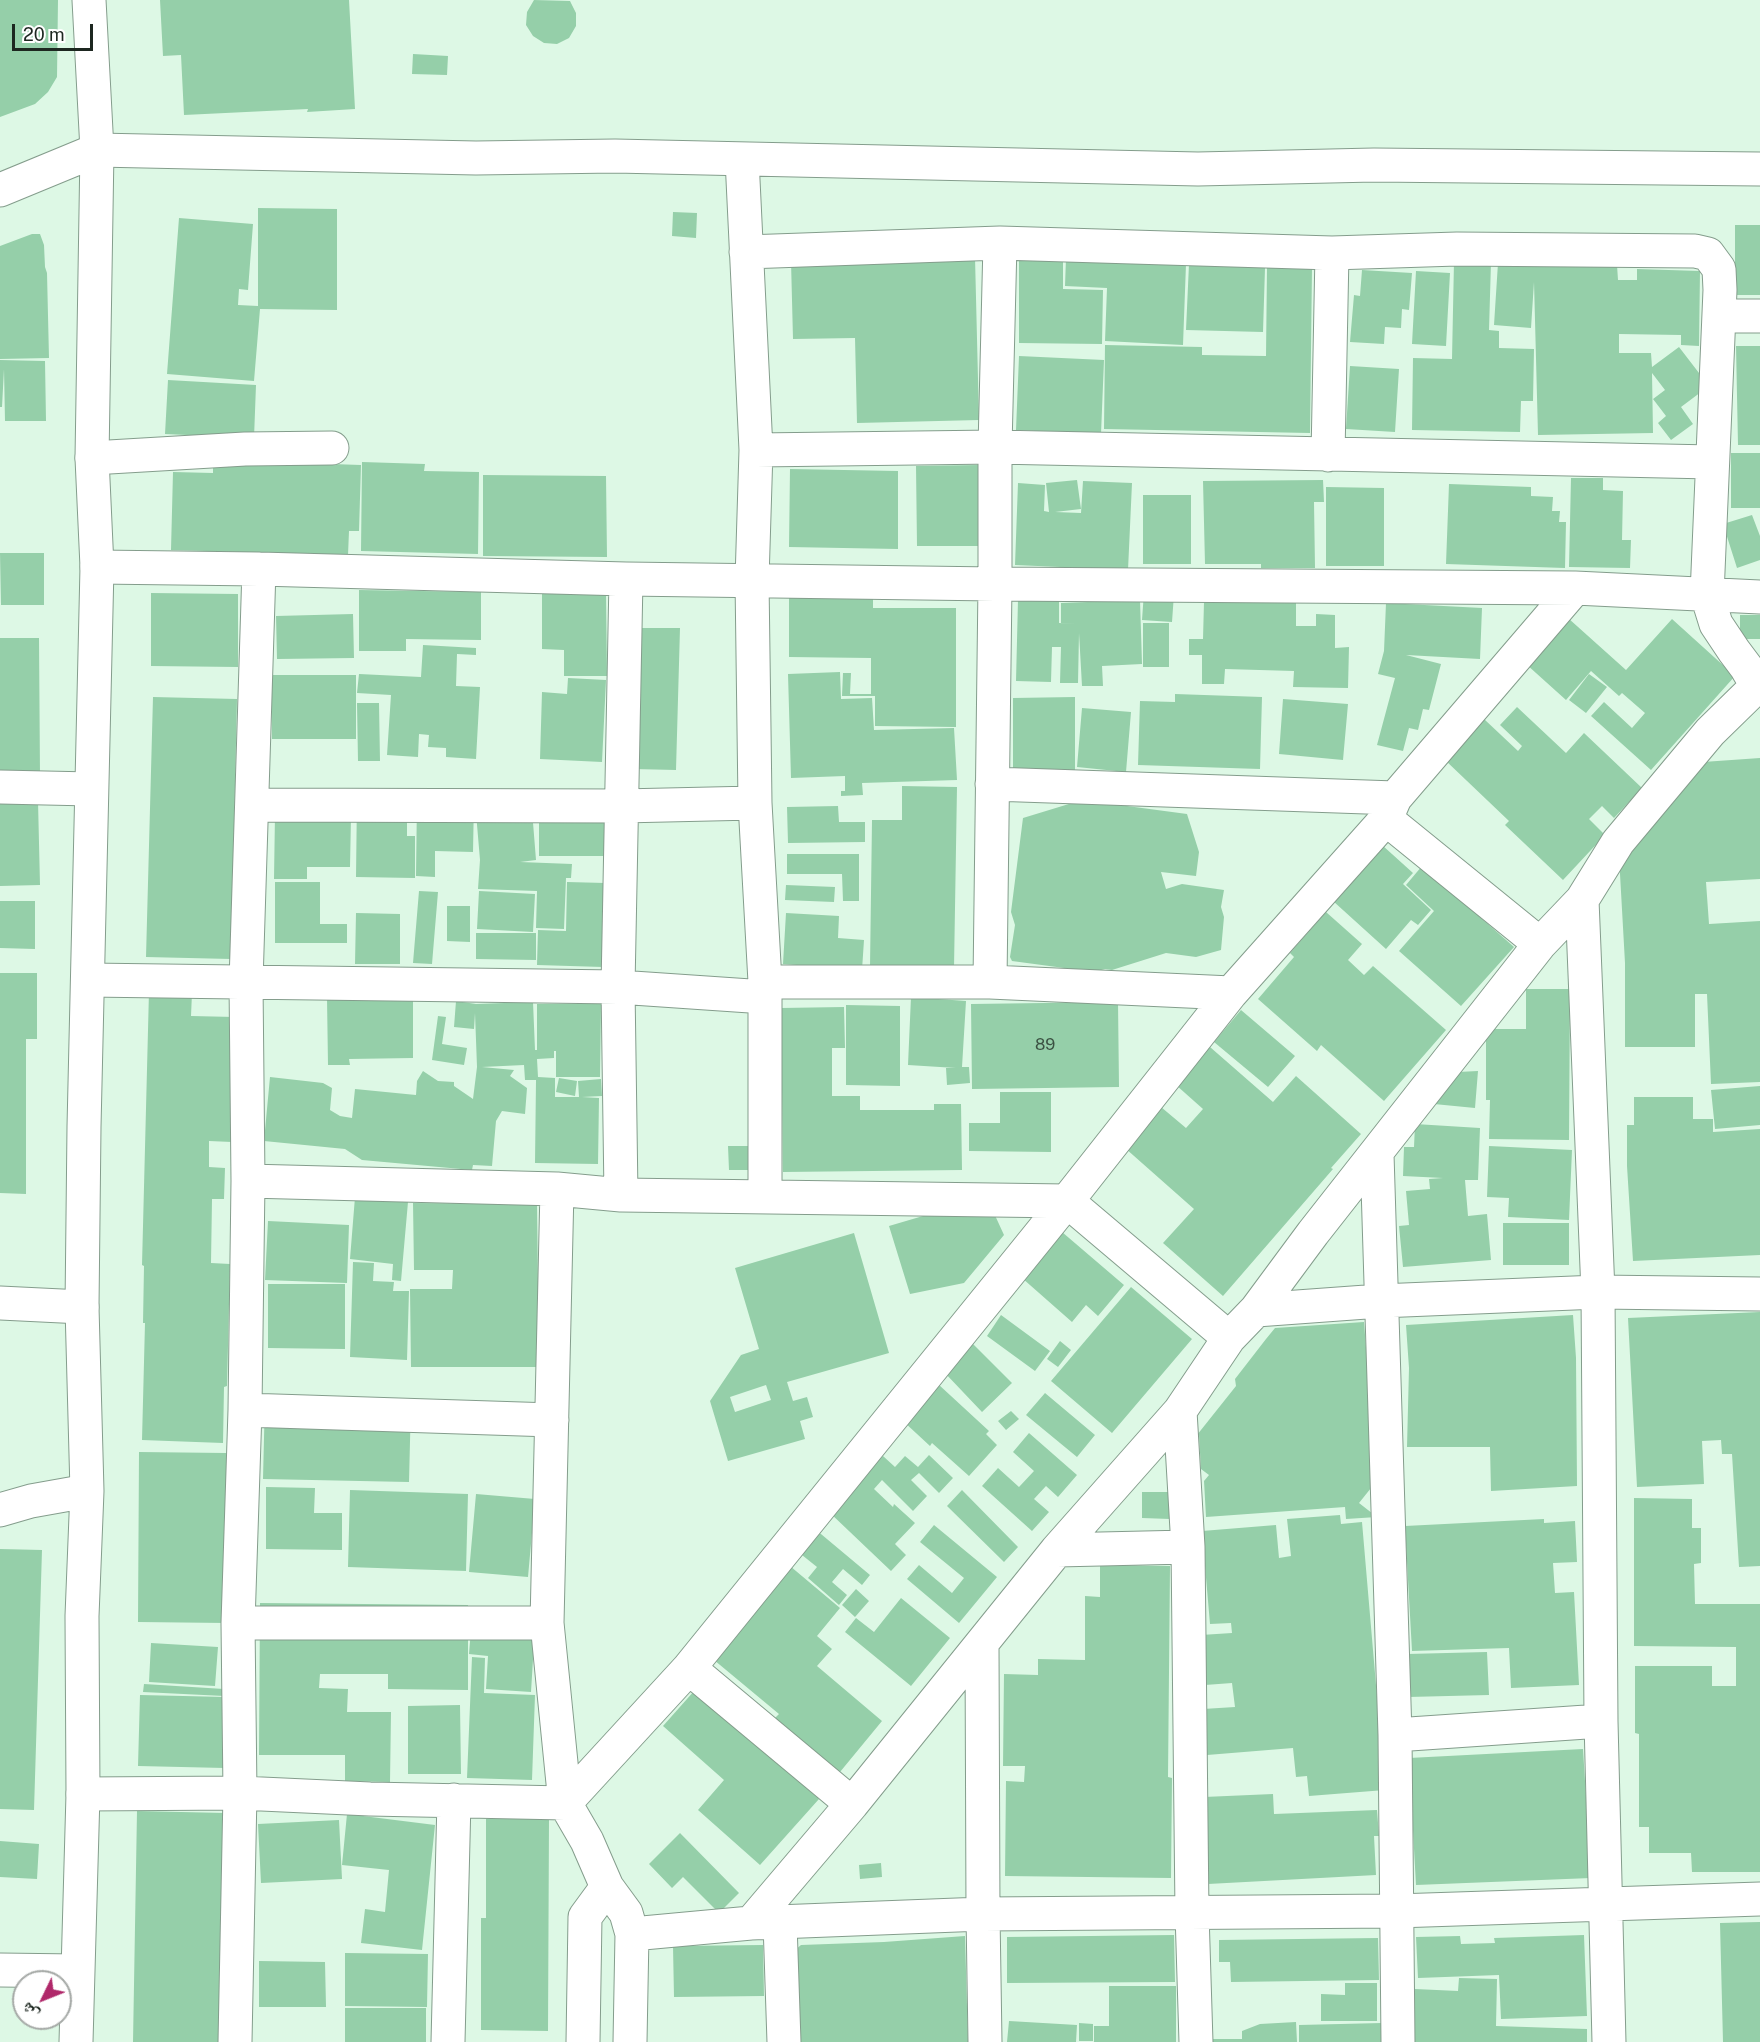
<!DOCTYPE html>
<meta charset="utf-8">
<style>
body{margin:0}
#map{position:relative;width:1760px;height:2042px;overflow:hidden;background:#ddf8e5;font-family:"Public Sans","Noto Naskh Arabic",sans-serif}
canvas{display:block}
.north{position:absolute;left:12px;top:1970px;width:60px;height:60px;box-sizing:border-box;background:#fff;border:2px solid #a5a9a6;border-radius:50%;rotate:227deg;font-size:16px;font-weight:700;line-height:24px;text-align:center;color:#1d2720}
.north::after{content:'';display:block;margin:auto;width:21px;height:27px;background:#b0286a;clip-path:polygon(50% 0,100% 100%,50% 72%,0 100%)}
.scale{position:absolute;left:12px;top:24px;width:81px;height:27px;box-sizing:border-box;border:3px solid #1d2720;border-top:0;padding-left:8px;font-size:18px;line-height:21px;white-space:nowrap;color:#1d2720;-webkit-text-stroke:4px #fff;paint-order:stroke}
</style>
<div id="map">
<canvas width="1760" height="2042"></canvas>
<div class="north">ش</div>
<div class="scale">20 m</div>
</div>
<script>
const context = document.querySelector('canvas').getContext('2d');
context.lineJoin = 'round';
function paint(path, color) { context.fillStyle = color; context.fill(path, 'evenodd'); }
const poly = rows => new Path2D(rows.map(r => 'M' + r).join(''));
function strokePath(path, color, width, dash) { context.strokeStyle = color; context.lineWidth = width; context.lineCap = dash ? 'butt' : 'round'; context.setLineDash(dash || []); context.stroke(path); }
function drawText(font, color, halo, rows, align = 'center') {
  context.font = font + ' "Public Sans",sans-serif'; context.lineWidth = 6; context.setLineDash([]); context.textBaseline = 'middle'; context.strokeStyle = halo; context.fillStyle = color; for (const [text, x, y, turn = 0] of rows) {
    context.save(); context.translate(x, y); context.rotate((+turn || 0) * Math.PI / 180); context.textAlign = isNaN(turn) ? turn : align; if (halo) context.strokeText(text, 0, 0); context.fillText(text, 0, 0); context.restore();
  }
}
paint(poly([
 [0,0,58,0,57,77,48,92,35,104,0,117],
 [160,0,349,0,355,109,307,112,308,109,184,115,181,55,163,56],
 [534,0,570,1,576,13,576,26,569,38,557,44,544,43,533,36,526,25,527,12],
 [413,54,448,56,447,75,412,74],
 [258,208,337,209,337,310,260,309,254,381,167,374,179,218,253,224,248,290,239,289,238,305,258,306],
 [673,212,697,213,696,238,672,236],
 [1735,225,1760,225,1760,295,1735,295],
 [32,234,40,234,44,245,45,267,47,273,49,358,0,359,0,246],
 [975,257,979,420,857,423,855,338,793,339,791,261],
 [1066,258,1186,264,1183,345,1105,341,1107,288,1065,286],
 [1019,260,1063,260,1063,289,1103,290,1102,344,1019,343],
 [1454,261,1491,262,1489,330,1499,331,1499,348,1534,349,1533,401,1521,401,1520,432,1412,430,1413,358,1452,359],
 [1498,263,1535,266,1617,265,1618,280,1637,280,1637,269,1700,271,1699,346,1681,345,1681,335,1619,334,1619,353,1651,353,1652,367,1679,347,1709,386,1681,407,1693,424,1671,440,1658,423,1666,416,1653,399,1665,390,1652,373,1653,433,1538,435,1534,282,1531,328,1494,325],
 [1189,264,1265,268,1263,332,1186,330],
 [1267,266,1312,267,1310,433,1104,429,1105,345,1202,347,1202,355,1266,356],
 [1362,270,1412,273,1409,310,1402,309,1401,328,1385,327,1384,344,1350,342,1354,295,1360,296],
 [1416,271,1450,273,1446,346,1412,344],
 [1736,346,1760,346,1760,445,1738,445],
 [1019,356,1104,360,1101,434,1016,430],
 [0,360,45,361,46,421,5,421,4,369,2,407,0,407],
 [1350,366,1399,369,1395,432,1346,429],
 [168,380,256,385,254,438,165,434],
 [1731,453,1760,453,1760,508,1731,508],
 [213,460,361,465,359,531,349,531,348,555,171,550,173,472,213,473],
 [362,462,425,464,424,471,479,472,478,554,361,551],
 [979,465,979,546,917,546,916,466],
 [790,469,898,471,898,549,789,547],
 [483,475,606,476,607,557,483,556],
 [1571,478,1603,478,1603,490,1623,491,1622,540,1631,540,1630,568,1569,567],
 [1077,480,1081,509,1055,512,1081,513,1083,481,1132,483,1128,570,1015,565,1018,483,1045,485,1044,511,1049,512,1046,483],
 [1323,480,1324,502,1314,502,1315,568,1261,568,1261,564,1205,564,1203,481],
 [1449,484,1531,487,1531,496,1553,497,1552,511,1560,511,1559,522,1566,522,1565,568,1446,564],
 [1326,487,1384,488,1384,566,1326,566],
 [1143,495,1191,495,1191,564,1143,564],
 [1752,515,1760,536,1760,560,1737,568,1723,524],
 [0,553,44,553,44,605,1,605],
 [359,590,481,592,481,640,406,639,406,651,359,651],
 [1144,592,1174,594,1172,622,1142,620],
 [151,593,238,594,238,667,151,666],
 [542,594,606,594,607,676,564,676,564,650,542,649],
 [789,594,873,595,873,608,956,608,956,727,875,726,875,696,842,696,843,673,851,673,850,694,871,694,871,658,789,657],
 [1018,600,1059,601,1059,623,1079,624,1061,623,1061,603,1140,600,1142,664,1102,666,1103,686,1082,686,1079,633,1078,683,1060,683,1061,647,1052,647,1051,682,1016,681],
 [1204,602,1296,603,1296,626,1316,626,1316,614,1335,615,1335,648,1349,647,1348,688,1293,687,1294,671,1225,669,1224,684,1202,684,1202,655,1189,655,1189,639,1203,639],
 [1386,603,1482,608,1480,659,1406,655,1441,664,1429,710,1423,709,1418,730,1409,728,1403,751,1377,745,1395,678,1378,674,1384,651],
 [353,614,354,658,277,659,276,616],
 [1740,615,1760,615,1760,639,1740,639],
 [1568,618,1626,670,1672,619,1735,676,1651,770,1591,716,1604,702,1632,728,1645,713,1622,693,1619,696,1591,671,1566,700,1526,664],
 [1143,623,1169,623,1169,667,1143,667],
 [637,628,680,628,676,770,633,769],
 [0,638,39,638,40,776,0,777],
 [423,645,476,648,476,655,457,654,456,686,480,687,476,759,446,757,446,748,428,747,429,735,419,734,418,757,387,755,391,695,357,693,359,674,421,677],
 [840,672,841,699,872,698,874,730,954,728,957,780,862,783,863,795,841,796,841,791,845,791,845,776,791,778,788,674],
 [1589,674,1607,687,1586,713,1569,700],
 [272,675,356,675,356,739,272,739],
 [568,678,606,680,602,762,540,759,542,692,567,694],
 [1175,694,1262,697,1260,769,1138,765,1140,701,1175,702],
 [153,697,237,699,231,959,146,957],
 [1075,697,1075,770,1013,770,1013,698],
 [1283,699,1348,704,1343,760,1279,754],
 [357,703,379,703,380,761,358,761],
 [1517,707,1566,753,1584,733,1642,788,1614,818,1602,806,1589,819,1605,835,1563,880,1505,825,1509,821,1445,760,1484,719,1518,751,1522,746,1500,725],
 [1082,708,1131,712,1126,772,1077,767],
 [1760,758,1760,879,1706,882,1709,924,1760,921,1760,1082,1711,1084,1707,994,1695,994,1695,1047,1625,1047,1625,963,1619,856,1703,762],
 [902,786,957,787,954,968,870,967,872,820,902,820],
 [357,795,407,796,407,836,415,836,415,878,356,877],
 [539,798,609,798,609,856,539,856],
 [417,799,474,800,473,852,435,851,435,877,416,876],
 [1082,800,1187,814,1199,852,1196,876,1161,872,1166,889,1182,884,1224,890,1221,907,1224,917,1221,950,1196,957,1166,953,1112,970,1105,969,1094,972,1012,961,1010,957,1015,925,1011,912,1023,818],
 [38,801,40,885,0,886,0,803],
 [475,801,532,810,536,860,520,862,572,864,571,878,566,878,564,929,536,928,537,891,478,889,480,860],
 [838,806,839,822,865,822,865,842,788,843,787,807],
 [275,814,351,816,350,867,307,867,307,879,274,879],
 [1382,845,1413,873,1403,884,1431,910,1418,925,1411,920,1386,949,1333,901],
 [787,854,859,854,859,901,843,901,842,874,787,874],
 [1422,866,1514,947,1461,1006,1399,951,1434,911,1406,885],
 [275,882,320,882,320,924,347,924,347,943,275,943],
 [567,882,605,883,603,967,537,965,538,930,566,931],
 [786,885,835,887,834,902,785,900],
 [419,891,438,892,432,964,413,963],
 [479,891,535,894,533,932,477,929],
 [0,901,35,901,35,949,0,948],
 [447,906,470,906,470,942,447,941],
 [1326,912,1362,944,1348,960,1364,975,1373,966,1446,1030,1384,1101,1321,1045,1317,1051,1258,999,1294,957,1290,953],
 [356,913,400,914,400,964,355,964],
 [786,913,839,916,838,938,864,940,862,970,783,964],
 [476,933,536,933,536,960,476,959],
 [0,973,37,973,37,1039,26,1039,26,1194,0,1193],
 [1526,989,1570,989,1569,1140,1489,1139,1490,1100,1486,1100,1486,1029,1526,1029],
 [149,991,192,993,191,1016,235,1017,232,1142,209,1141,209,1167,225,1168,224,1199,212,1199,211,1263,230,1264,227,1386,224,1387,223,1443,142,1440,145,1323,143,1323,144,1266,142,1265],
 [911,997,966,1001,962,1067,969,1067,970,1083,947,1085,946,1068,956,1068,908,1065],
 [327,998,413,998,413,1058,349,1059,350,1065,328,1065],
 [456,1001,476,1004,533,1002,535,1050,537,1050,537,1004,601,1004,600,1077,556,1077,556,1051,554,1051,554,1058,537,1059,538,1077,555,1078,555,1097,579,1097,578,1081,601,1079,602,1096,582,1097,599,1098,598,1164,535,1163,536,1080,525,1080,524,1065,482,1067,514,1070,510,1076,527,1088,525,1114,502,1111,496,1121,492,1166,473,1165,472,1170,362,1160,345,1149,264,1141,270,1077,323,1083,332,1088,330,1110,340,1116,352,1118,355,1089,416,1095,417,1081,423,1071,438,1081,454,1082,454,1086,473,1099,477,1067,475,1013,474,1029,454,1027],
 [1118,1002,1119,1087,972,1089,971,1004],
 [846,1005,900,1006,900,1086,846,1085],
 [844,1007,845,1048,832,1048,832,1096,860,1096,860,1110,934,1110,934,1104,961,1104,962,1170,783,1172,781,1008],
 [1241,1010,1295,1056,1268,1087,1214,1042],
 [438,1016,446,1017,442,1044,467,1048,464,1065,432,1060],
 [1210,1047,1273,1102,1296,1076,1361,1134,1331,1168,1333,1169,1223,1296,1163,1243,1194,1209,1125,1148,1161,1107,1186,1128,1203,1109,1176,1085],
 [1478,1071,1475,1108,1434,1104,1458,1072],
 [559,1078,577,1081,575,1096,556,1092],
 [1760,1086,1760,1125,1715,1129,1711,1090],
 [1000,1092,1051,1092,1051,1152,969,1151,969,1123,1000,1123],
 [1634,1097,1693,1097,1693,1119,1713,1119,1713,1132,1760,1129,1760,1255,1633,1261,1627,1166,1627,1125,1634,1125],
 [1415,1124,1480,1128,1478,1180,1465,1180,1468,1216,1487,1214,1491,1260,1403,1267,1399,1226,1409,1225,1406,1191,1430,1189,1429,1179,1443,1178,1403,1176,1404,1147,1414,1147],
 [728,1146,754,1146,755,1170,729,1170],
 [1489,1146,1572,1150,1569,1220,1508,1217,1509,1198,1487,1197],
 [355,1197,408,1202,401,1281,392,1280,393,1264,350,1259],
 [413,1203,537,1204,539,1367,411,1367,410,1289,452,1289,453,1270,414,1270],
 [940,1211,993,1211,1004,1235,964,1283,910,1294,889,1226],
 [268,1221,349,1225,347,1283,265,1280],
 [1503,1223,1569,1223,1569,1265,1503,1265],
 [1062,1232,1124,1285,1098,1316,1086,1305,1072,1322,1022,1278],
 [854,1233,889,1353,787,1382,793,1401,807,1397,813,1417,800,1421,805,1439,728,1461,710,1401,741,1355,759,1349,735,1268],
 [766,1385,771,1400,735,1412,730,1397],
 [353,1262,374,1263,373,1281,394,1282,393,1291,409,1291,407,1360,350,1357],
 [268,1284,345,1284,345,1349,268,1348],
 [1131,1287,1192,1339,1112,1433,1051,1381],
 [1760,1312,1760,1566,1739,1567,1732,1454,1722,1454,1721,1440,1702,1441,1704,1484,1637,1487,1628,1318],
 [1001,1315,1050,1351,1035,1371,987,1336],
 [1573,1315,1576,1358,1577,1486,1491,1491,1490,1447,1407,1447,1409,1368,1406,1325],
 [1364,1322,1372,1426,1383,1473,1359,1503,1377,1517,1346,1519,1345,1507,1206,1517,1204,1481,1209,1475,1201,1469,1199,1435,1197,1435,1236,1386,1235,1379,1266,1339,1275,1328],
 [1060,1341,1071,1350,1058,1367,1047,1359],
 [973,1344,1012,1383,982,1412,944,1372],
 [938,1384,989,1431,986,1434,997,1445,969,1476,932,1443,930,1446,903,1421],
 [1045,1393,1095,1435,1077,1457,1026,1415],
 [265,1397,411,1401,409,1482,263,1479],
 [1011,1411,1019,1419,1006,1430,998,1421],
 [1029,1433,1077,1475,1058,1497,1046,1486,1034,1499,1049,1512,1032,1531,982,1486,998,1468,1019,1487,1034,1471,1013,1452],
 [139,1452,226,1453,226,1623,138,1622],
 [929,1455,953,1478,939,1493,919,1473,911,1480,927,1496,913,1511,882,1480,874,1489,893,1507,894,1504,915,1523,895,1544,906,1555,891,1571,829,1512,883,1456,895,1467,905,1456,918,1467],
 [266,1487,315,1488,314,1513,342,1513,342,1550,266,1549],
 [350,1490,468,1494,466,1571,348,1567],
 [962,1490,1018,1547,1004,1562,947,1506],
 [1142,1492,1170,1492,1170,1519,1142,1518],
 [476,1494,535,1499,528,1577,469,1572],
 [1634,1498,1692,1499,1692,1528,1701,1528,1701,1563,1694,1564,1695,1604,1760,1604,1760,1872,1692,1872,1691,1853,1649,1853,1649,1827,1639,1827,1639,1734,1635,1733,1635,1666,1712,1666,1712,1686,1736,1686,1736,1647,1634,1646],
 [1340,1515,1341,1524,1362,1522,1385,1790,1309,1796,1307,1776,1296,1777,1293,1748,1207,1755,1203,1709,1235,1707,1232,1683,1205,1685,1201,1635,1232,1633,1231,1623,1210,1624,1202,1531,1276,1525,1279,1558,1291,1556,1287,1519],
 [1544,1519,1544,1523,1575,1521,1577,1562,1553,1563,1555,1593,1574,1592,1579,1685,1511,1688,1509,1648,1412,1651,1405,1526],
 [934,1525,997,1577,959,1623,907,1579,919,1565,952,1593,964,1578,920,1542],
 [815,1529,870,1575,862,1585,843,1569,832,1582,847,1595,839,1605,808,1578,817,1567,797,1551],
 [0,1549,42,1550,34,1810,0,1809],
 [1100,1565,1170,1566,1168,1777,1172,1778,1171,1878,1005,1876,1006,1781,1024,1782,1025,1766,1003,1766,1004,1674,1038,1675,1038,1659,1085,1660,1085,1596,1100,1597],
 [790,1566,840,1608,817,1636,832,1649,817,1666,882,1721,840,1772,775,1718,779,1714,708,1655],
 [856,1589,869,1601,855,1617,842,1605],
 [901,1598,950,1638,911,1686,845,1632,856,1618,874,1632],
 [260,1603,468,1605,468,1690,388,1689,388,1674,320,1674,319,1688,348,1689,347,1712,391,1712,390,1782,345,1781,345,1755,259,1755],
 [473,1606,536,1610,531,1692,486,1689,488,1656,469,1654],
 [151,1643,218,1647,215,1686,149,1682],
 [1487,1652,1489,1695,1408,1697,1407,1654],
 [472,1657,485,1658,484,1693,535,1695,532,1780,467,1778],
 [144,1684,224,1689,224,1696,143,1692],
 [695,1690,819,1799,760,1865,698,1810,724,1780,663,1726],
 [140,1695,226,1697,225,1768,138,1766],
 [460,1705,461,1774,408,1774,408,1706],
 [1583,1749,1591,1878,1416,1885,1409,1758],
 [1273,1794,1274,1814,1377,1810,1379,1836,1374,1836,1376,1875,1208,1884,1204,1797],
 [137,1811,225,1813,221,2042,133,2042],
 [347,1814,435,1825,422,1950,361,1943,365,1909,385,1912,389,1870,342,1865],
 [486,1819,549,1819,548,2031,481,2030,481,1918,486,1918],
 [339,1820,342,1879,261,1883,258,1824],
 [680,1833,739,1893,719,1913,683,1877,672,1888,649,1864],
 [0,1841,39,1844,37,1879,0,1877],
 [881,1863,882,1877,860,1879,859,1865],
 [1760,1922,1760,2042,1723,2042,1720,1923],
 [1174,1935,1175,1982,1007,1983,1007,1937],
 [1584,1935,1587,2016,1501,2019,1499,1975,1418,1978,1416,1937,1460,1936,1461,1944,1495,1943,1494,1938],
 [965,1936,968,2042,798,2042,795,1950,801,1945,884,1942],
 [1378,1938,1379,1980,1231,1982,1230,1962,1219,1962,1219,1940],
 [763,1945,764,1996,674,1997,673,1946],
 [345,1953,428,1954,427,2007,345,2006],
 [259,1961,325,1962,326,2007,259,2007],
 [1459,1978,1497,1979,1496,2026,1587,2029,1587,2042,1414,2042,1415,1989,1458,1991],
 [1345,1983,1377,1983,1377,2021,1321,2021,1321,1994,1345,1995],
 [1109,1986,1176,1986,1176,2042,1094,2042,1094,2026,1109,2026],
 [345,2008,426,2008,426,2042,345,2042],
 [1009,2021,1077,2025,1076,2042,1007,2042],
 [1296,2022,1297,2042,1212,2042,1212,2039,1242,2039,1242,2031,1260,2024],
 [1079,2023,1093,2024,1093,2041,1079,2041],
 [1382,2023,1382,2042,1299,2042,1299,2025]
]), '#95cfa9');
const street = poly([
 [97,150,476,158,615,156,1198,169,1374,165,1760,169],
 [742,159,756,450,752,580,755,803,765,982,765,1197],
 [746,252,1000,243,1332,253,1457,249,1695,251,1708,254,1719,269,1720,290,1707,595,1716,624,1734,651,1746,667,1757,686],
 [1720,316,1760,316],
 [756,450,995,447,1712,462],
 [1328,455,1332,253],
 [92,458,245,449,332,448],
 [97,567,259,569,626,579,995,584,1575,588,1760,597],
 [992,784,1395,798],
 [0,787,91,789],
 [252,805,622,806,755,803],
 [1386,819,1540,944],
 [1582,900,1598,1292,1601,1721,1609,2042],
 [88,980,618,987,765,997],
 [765,982,990,982,1231,993],
 [990,982,995,584,995,447,1000,243],
 [1377,1154,1395,1735,1398,2042],
 [248,1181,557,1189,621,1195,1067,1201,1229,1338],
 [557,1189,547,1623,565,1803,587,1841,607,1887,626,1913,632,1934,630,2042],
 [621,1195,618,987,626,579],
 [0,1303,82,1307],
 [1256,1310,1380,1301,1598,1292,1760,1294],
 [245,1410,552,1420],
 [1180,1411,1188,1547,1192,1913,1196,2042],
 [1057,1550,1188,1547],
 [238,1623,547,1623],
 [982,1644,983,1914,985,2042],
 [689,1668,852,1804],
 [1395,1735,1601,1721],
 [83,1794,240,1793,370,1799,565,1803,689,1668,1067,1201,1231,993,1386,819,1395,798,1575,588],
 [751,1923,852,1804,1057,1550,1180,1411,1229,1338,1256,1310,1313,1233,1540,944,1582,900,1618,842,1710,732,1757,686,1760,688],
 [780,1923,784,2042],
 [632,1934,751,1923,983,1914,1396,1911,1760,1899],
 [0,1970,77,1971],
 [235,2042,240,1793,238,1623,245,1410,248,1181,246,982,259,569],
 [448,2042,454,1800],
 [583,2042,585,1917,607,1887]
]);
const secondary = poly([
 [0,190,97,150],
 [0,1510,31,1501,87,1491],
 [76,2042,83,1794,82,1616,87,1491,82,1307,84,1127,97,567,92,458,97,150,89,0]
]);
strokePath(street, '#849d8c', 35);
strokePath(secondary, '#849d8c', 35);
strokePath(street, '#fff', 33);
strokePath(secondary, '#fff', 33);
drawText('16px', '#3b5142', null, [
 ["89",1045,1045]
]);
</script>
